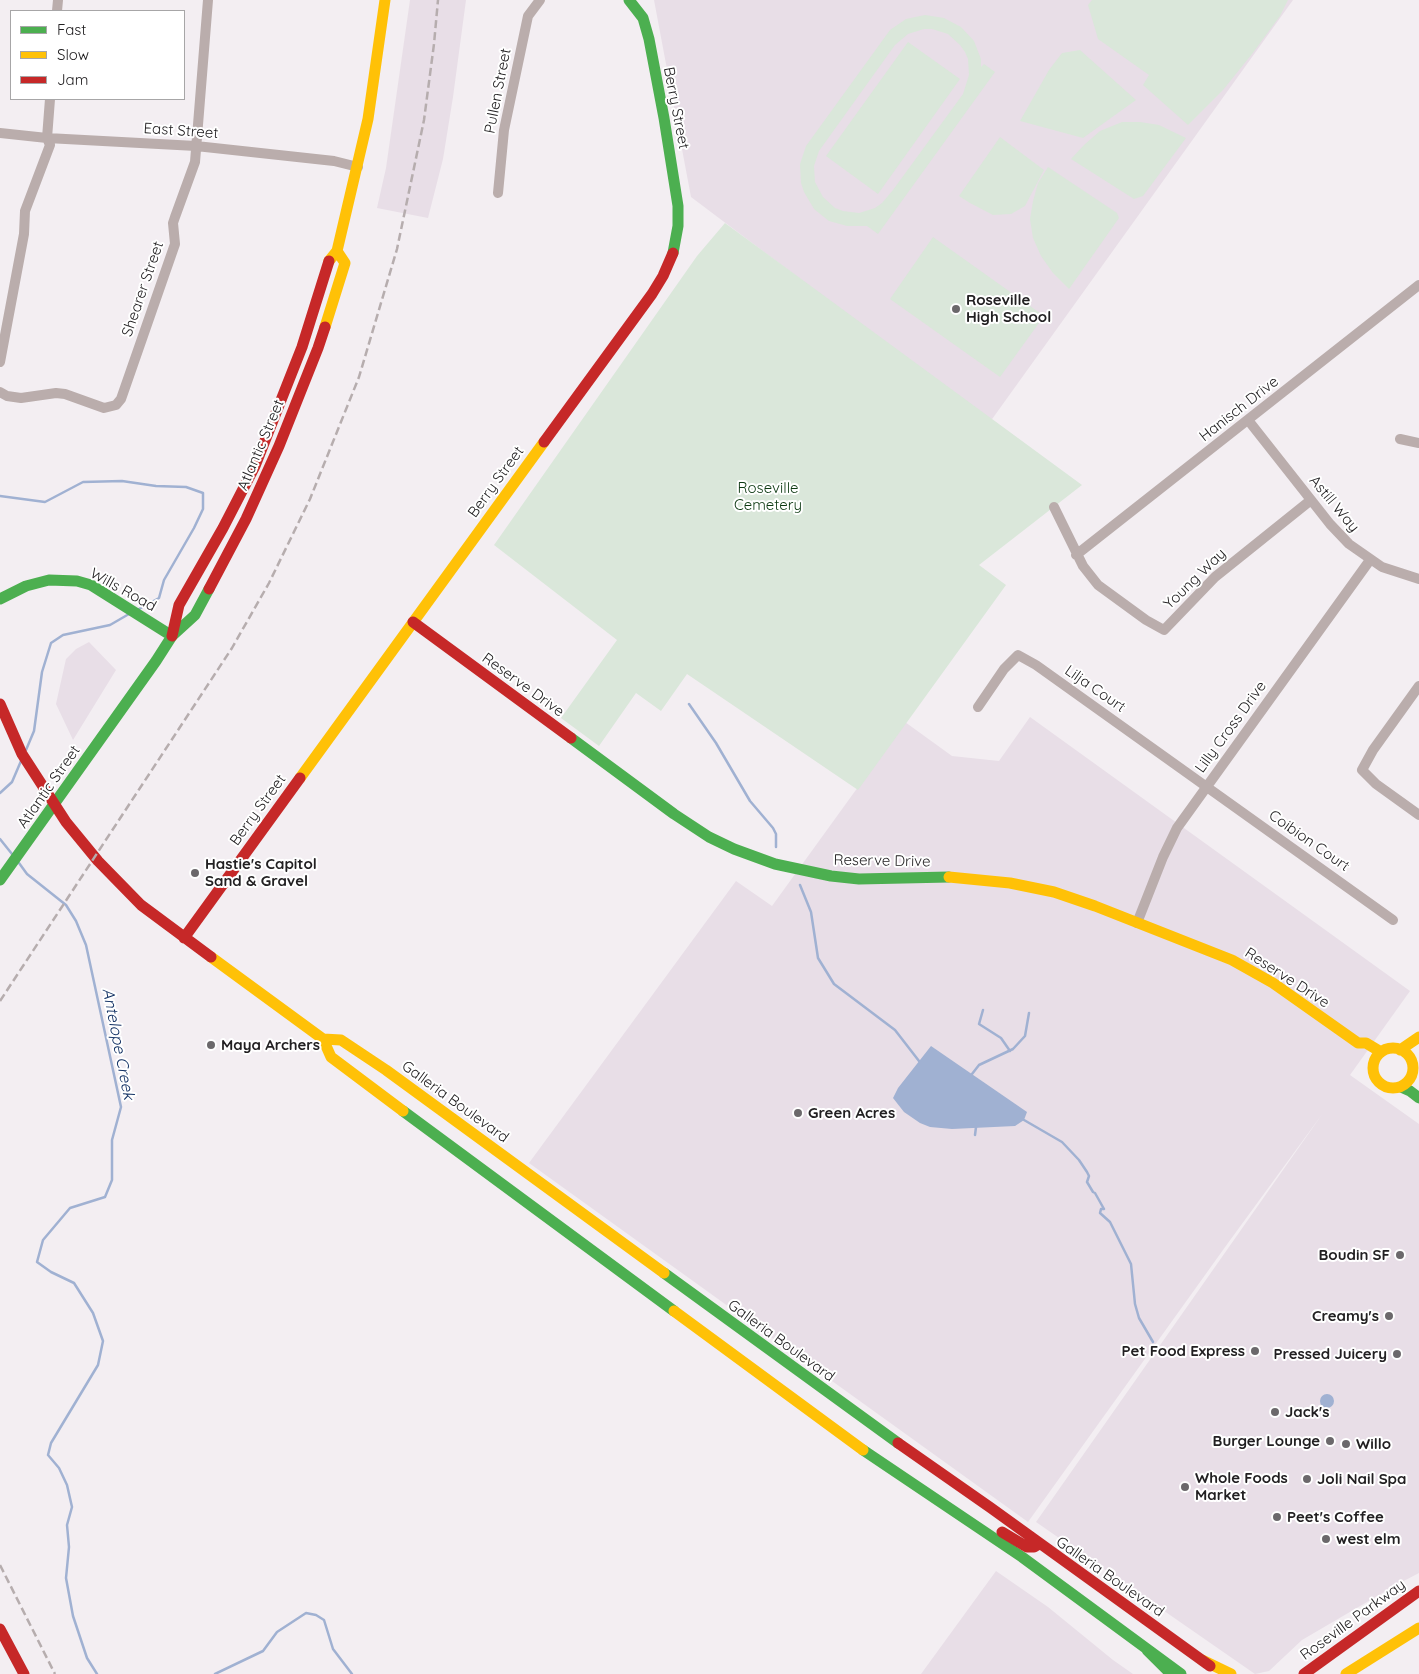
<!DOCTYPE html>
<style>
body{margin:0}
#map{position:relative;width:1419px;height:1674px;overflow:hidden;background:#f3eef2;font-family:Quicksand,sans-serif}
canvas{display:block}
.legend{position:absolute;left:10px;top:10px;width:175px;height:90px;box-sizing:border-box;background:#fff;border:1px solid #a7a6a7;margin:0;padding:6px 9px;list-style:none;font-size:15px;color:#222022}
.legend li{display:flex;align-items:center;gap:10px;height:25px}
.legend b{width:25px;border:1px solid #a7a6a7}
</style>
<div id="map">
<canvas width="1419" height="1674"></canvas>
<ul class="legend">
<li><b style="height:6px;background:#4caf50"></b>Fast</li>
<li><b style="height:6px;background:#ffc107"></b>Slow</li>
<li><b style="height:6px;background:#c62828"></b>Jam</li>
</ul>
</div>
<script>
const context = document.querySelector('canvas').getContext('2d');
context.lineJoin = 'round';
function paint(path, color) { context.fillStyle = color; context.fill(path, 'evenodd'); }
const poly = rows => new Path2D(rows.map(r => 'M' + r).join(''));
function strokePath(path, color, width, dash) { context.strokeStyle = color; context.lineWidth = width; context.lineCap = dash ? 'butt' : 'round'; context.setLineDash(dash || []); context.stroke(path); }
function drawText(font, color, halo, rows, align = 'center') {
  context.font = font + ' Quicksand,sans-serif'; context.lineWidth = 4; context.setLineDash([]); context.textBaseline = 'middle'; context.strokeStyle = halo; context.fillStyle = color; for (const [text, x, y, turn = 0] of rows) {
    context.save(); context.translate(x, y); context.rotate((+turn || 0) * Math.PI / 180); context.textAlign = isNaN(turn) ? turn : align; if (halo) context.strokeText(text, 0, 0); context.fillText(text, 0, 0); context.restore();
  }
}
paint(poly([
 [410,0,466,0,453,97,443,159,428,218,377,208,386,168],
 [654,0,1293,0,990,422,691,197],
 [89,642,116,670,73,740,56,704,66,659,76,649],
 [1030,717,1410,991,1350,1075,1419,1124,1419,1573,1396,1585,1302,1640,1269,1671,1255,1674,1036,1522,1323,1113,1228,1243,1028,1522,529,1163,736,881,772,906,905,722,952,756,999,761],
 [996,1571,1048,1607,1113,1660,1133,1674,921,1674]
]), '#e8dee7');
paint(poly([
 [1092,0,1288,0,1280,16,1252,54,1223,90,1188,125,1143,85,1149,75,1098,39,1088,5],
 [925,15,944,18,961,27,974,41,981,59,981,67,984,64,995,72,878,234,867,226,847,226,829,221,814,209,804,192,801,183,800,164,806,146,890,30,906,19],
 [924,29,932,29,948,34,960,45,965,52,968,59,969,75,963,94,893,190,882,203,875,208,859,213,843,211,835,208,823,197,815,182,814,166,819,151,895,45,908,34],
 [908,42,960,79,878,194,826,156],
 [1080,50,1136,100,1083,138,1020,121,1049,70,1062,53],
 [1122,122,1140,122,1159,125,1186,138,1143,196,1134,199,1071,159,1084,145,1100,131],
 [1000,137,1044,170,1025,206,1011,214,993,215,970,203,959,196],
 [1048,167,1117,213,1119,218,1069,289,1053,273,1041,256,1033,238,1030,219,1033,201,1038,183],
 [725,223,1082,485,979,565,1006,585,858,790,687,674,661,711,636,693,599,746,561,718,617,640,494,545,697,256],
 [933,237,1044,316,1000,377,890,299]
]), '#dae7da');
paint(poly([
 [931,1046,1027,1112,1024,1120,1015,1126,952,1129,930,1127,920,1123,904,1112,893,1098,898,1088],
 '1320 1401a7 7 0 1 1 14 0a7 7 0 1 1-14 0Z'
]), '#a0b1d2');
strokePath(poly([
 [0,496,45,502,83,482,122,481,156,486,186,487,203,493,203,509,194,528,164,580,159,598,139,609],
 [689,704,716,743,750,801,773,828,776,834,776,847],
 [26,750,34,731,42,672,51,643,63,635,110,625,129,614],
 [0,793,12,782,21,761],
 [0,839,12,854],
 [19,863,27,874,66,905,76,921,86,945,121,1107,112,1140,112,1180,105,1197,70,1208,43,1240,37,1262,51,1272,74,1283,93,1313,103,1341,98,1365,51,1443,48,1455,59,1468,67,1485,72,1507,67,1525,69,1547,66,1578,73,1616,87,1658,97,1674],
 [800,885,811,912,818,958,834,984,895,1030,919,1061],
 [983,1010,979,1024,1001,1038,1010,1051],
 [972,1074,979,1065,1013,1049,1025,1036,1029,1013],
 [1024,1120,1062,1142,1079,1160,1087,1172,1089,1176,1087,1182,1093,1192,1095,1193,1104,1209,1101,1209,1100,1213,1110,1222,1131,1264,1135,1304,1139,1318,1153,1342],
 [975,1135,976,1127],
 [215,1674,263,1651,277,1632,306,1613,316,1615,324,1620,333,1649,352,1674]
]), '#a0b1d2', 2.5);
strokePath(poly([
 [57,11,58,0],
 [0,133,47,138,196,146,334,161,358,167],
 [498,193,504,130,528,16,540,0],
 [0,362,24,234,25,211,50,145,47,138,50,99],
 [0,392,7,396,21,398,56,393,65,394,104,408,116,405,121,399,175,244,173,223,175,217,195,162,208,0],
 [1248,420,1330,524,1349,544,1382,567,1419,579],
 [1400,439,1419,443],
 [1054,507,1083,566,1098,585,1146,620,1164,630,1215,577,1311,500],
 [1076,555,1419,285],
 [1419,686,1373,750,1362,770,1376,784,1419,815],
 [978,707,1004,669,1018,655,1036,665,1393,920],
 [1137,923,1163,857,1177,828,1370,560]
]), '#baadac', 10);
strokePath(poly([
 [629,0,643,18,649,39,664,118,678,206,678,226,673,253],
 [0,599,26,586,49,580,77,581,91,585,172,636],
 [571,738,674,814,709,837,734,849,775,864,831,876,859,879,949,877],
 [0,880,156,661,172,636,195,615,209,589],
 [1401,1087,1410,1091,1419,1098],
 [403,1111,674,1311],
 [664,1273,898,1443],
 [863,1450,1022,1557,1181,1674],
 [1147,1650,1171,1674]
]), '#4caf50', 11);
strokePath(poly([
 [329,261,337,251,368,119,385,0],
 [325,327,345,263,337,251],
 [300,778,544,442],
 [949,877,1010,883,1054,892,1095,906,1232,960,1273,983,1358,1043,1366,1043,1381,1052],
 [211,957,323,1039,331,1057,403,1111],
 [323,1039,341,1040,386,1070,664,1273],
 '1373 1068a20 20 0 1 1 40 0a20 20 0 1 1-40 0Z',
 [1400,1050,1419,1037],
 [674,1311,863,1450],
 [1202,1660,1231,1674],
 [1346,1674,1419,1628]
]), '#ffc107', 11);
strokePath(poly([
 [544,442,652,294,663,276,673,253],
 [209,589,246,519,279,446,318,348,325,327],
 [413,622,571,738],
 [172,636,179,605,223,528,255,466,302,347,329,261],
 [0,704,22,754,66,822,98,861,141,905,211,957],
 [184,938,300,778],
 [898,1443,991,1508,1210,1666],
 [1002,1532,1027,1547,1034,1547,1039,1544],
 [0,1629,24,1674],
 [1304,1674,1419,1591]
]), '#c62828', 11);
strokePath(poly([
 [0,1001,232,648,269,583,310,499,359,377,397,249,424,120,434,44,438,0],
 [0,1565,55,1674]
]), '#b6adae', 2.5, [8, 4]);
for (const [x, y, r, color] of [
 [956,309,5,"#6b686b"],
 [195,873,5,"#6b686b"],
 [211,1045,5,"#6b686b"],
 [798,1113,5,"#6b686b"],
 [1400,1255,5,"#6b686b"],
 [1389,1316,5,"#6b686b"],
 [1255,1351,5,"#6b686b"],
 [1397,1354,5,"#6b686b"],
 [1275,1412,5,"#6b686b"],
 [1330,1441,5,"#6b686b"],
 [1346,1444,5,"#6b686b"],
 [1307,1479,5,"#6b686b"],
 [1185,1487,5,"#6b686b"],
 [1277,1517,5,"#6b686b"],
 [1326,1539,5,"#6b686b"]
]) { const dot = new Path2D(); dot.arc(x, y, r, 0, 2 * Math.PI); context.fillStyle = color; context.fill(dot); strokePath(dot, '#fff', 2); }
drawText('15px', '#222022', '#fff', [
 ["Pullen Street",498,91,-79],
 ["Berry Street",676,108,79],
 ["East Street",181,131,4],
 ["Shearer Street",143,289,-71],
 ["Hanisch Drive",1239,409,-38],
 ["Atlantic Street",261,445,-67],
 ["Berry Street",496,482,-54],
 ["Astill Way",1334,504,50],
 ["Young Way",1195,579,-44],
 ["Wills Road",123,590,29],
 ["Reserve Drive",523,685,36],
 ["Lilja Court",1095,689,35],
 ["Lilly Cross Drive",1231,727,-54],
 ["Atlantic Street",49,787,-55],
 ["Berry Street",258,810,-54],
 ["Coibion Court",1309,841,35],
 ["Reserve Drive",882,861,1],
 ["Reserve Drive",1287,978,33],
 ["Galleria Boulevard",455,1102,36],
 ["Galleria Boulevard",781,1341,36],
 ["Galleria Boulevard",1110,1577,35],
 ["Roseville Parkway",1353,1620,-36]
]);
drawText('bold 15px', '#222022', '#fff', [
 ["Roseville",966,300],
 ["High School",966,317],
 ["Hastie's Capitol",205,864],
 ["Sand & Gravel",205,881],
 ["Maya Archers",221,1045],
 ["Green Acres",808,1113],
 ["Boudin SF",1390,1255,"right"],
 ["Creamy's",1379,1316,"right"],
 ["Pet Food Express",1245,1351,"right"],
 ["Pressed Juicery",1387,1354,"right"],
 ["Jack's",1285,1412],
 ["Burger Lounge",1320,1441,"right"],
 ["Willo",1356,1444],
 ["Whole Foods",1195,1478],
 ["Market",1195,1495],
 ["Joli Nail Spa",1317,1479],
 ["Peet's Coffee",1287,1517],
 ["west elm",1336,1539]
], 'left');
drawText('15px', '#0c3911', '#fff', [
 ["Roseville",768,488],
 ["Cemetery",768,505]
]);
drawText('italic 16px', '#08285d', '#fff', [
 ["Antelope Creek",118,1044,79]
]);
</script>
